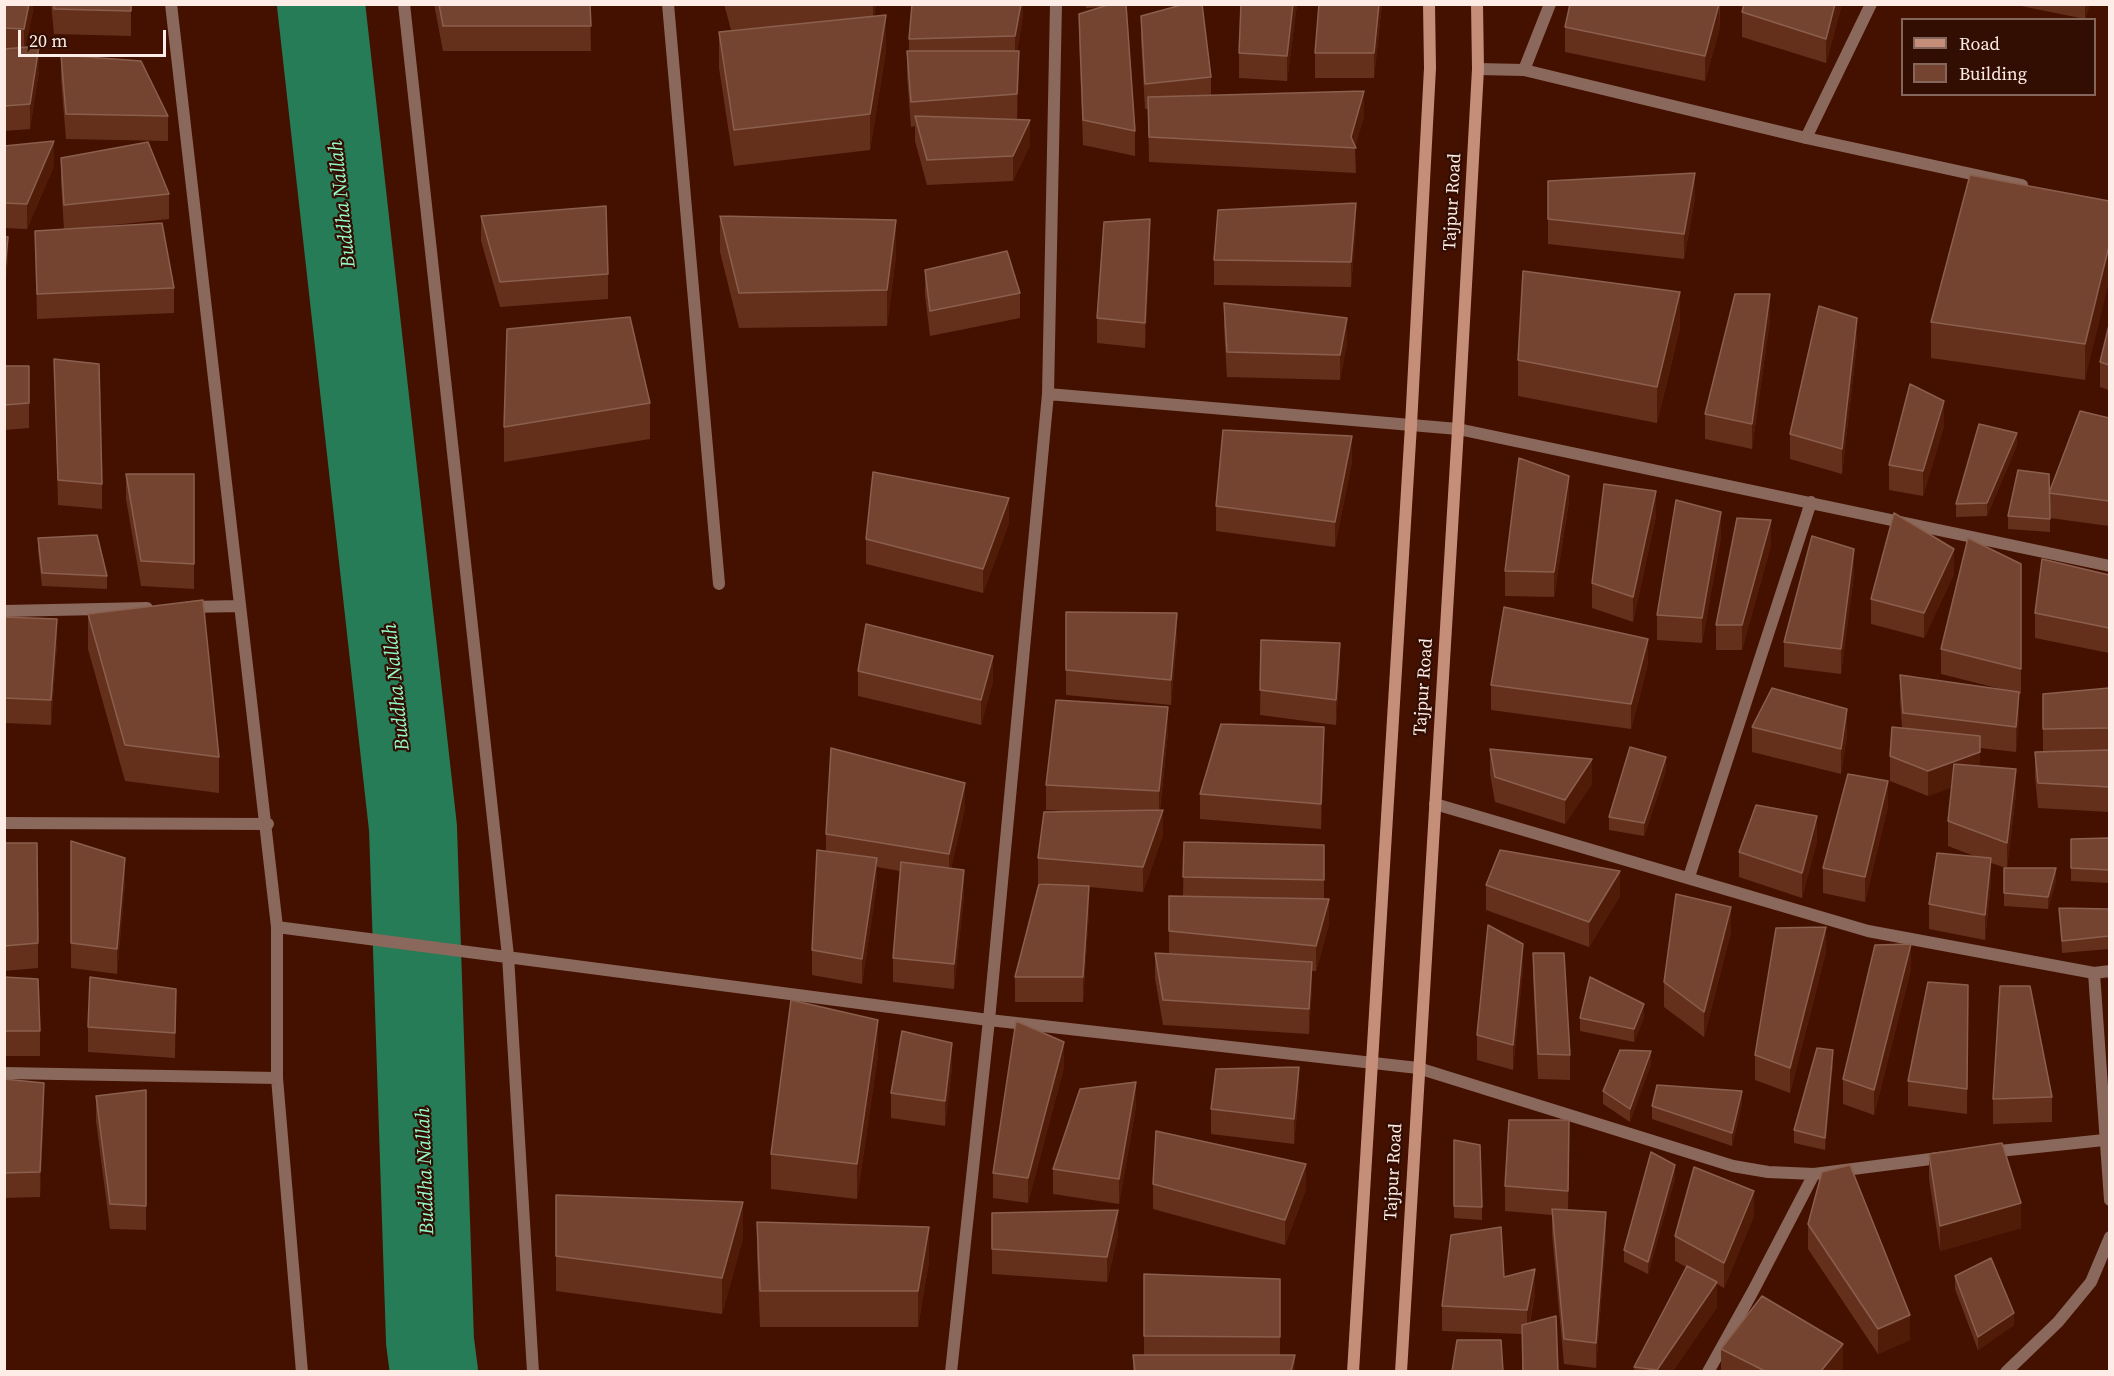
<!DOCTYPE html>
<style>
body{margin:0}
#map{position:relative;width:2114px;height:1376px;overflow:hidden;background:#441000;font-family:"Source Serif 4",serif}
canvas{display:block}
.frame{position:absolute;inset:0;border:6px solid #feece6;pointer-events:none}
.legend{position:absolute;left:1901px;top:18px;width:195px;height:78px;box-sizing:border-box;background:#320d01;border:2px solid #84665d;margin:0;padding:8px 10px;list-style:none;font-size:18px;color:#feece6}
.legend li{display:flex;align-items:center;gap:12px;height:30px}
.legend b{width:30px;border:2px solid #84665d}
.scale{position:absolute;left:18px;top:30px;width:148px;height:27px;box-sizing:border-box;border:3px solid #feece6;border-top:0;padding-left:8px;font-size:18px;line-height:21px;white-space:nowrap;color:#feece6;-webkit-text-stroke:4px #320d01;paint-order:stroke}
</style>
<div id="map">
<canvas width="2114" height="1376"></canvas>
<div class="frame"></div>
<ul class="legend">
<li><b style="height:8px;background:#c48e79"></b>Road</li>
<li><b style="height:16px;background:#744431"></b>Building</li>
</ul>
<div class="scale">20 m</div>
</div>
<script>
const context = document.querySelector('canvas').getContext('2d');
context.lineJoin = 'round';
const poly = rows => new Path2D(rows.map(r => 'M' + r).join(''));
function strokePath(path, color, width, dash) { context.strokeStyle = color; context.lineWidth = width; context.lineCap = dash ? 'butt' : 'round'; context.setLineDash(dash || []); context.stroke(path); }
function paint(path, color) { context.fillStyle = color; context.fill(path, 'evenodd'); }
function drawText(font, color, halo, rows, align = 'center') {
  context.font = font + ' "Source Serif 4",serif'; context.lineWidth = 4.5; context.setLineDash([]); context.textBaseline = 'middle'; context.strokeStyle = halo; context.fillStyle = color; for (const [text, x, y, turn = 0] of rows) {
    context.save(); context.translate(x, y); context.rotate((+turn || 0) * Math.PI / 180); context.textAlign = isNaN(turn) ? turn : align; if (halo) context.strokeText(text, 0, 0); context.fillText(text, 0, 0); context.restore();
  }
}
strokePath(poly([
 [321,4,413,828,430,1341,434,1372]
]), '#257c57', 88);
strokePath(poly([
 [668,4,719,584]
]), '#8a685b', 12);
strokePath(poly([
 [171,4,277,927,277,1078,302,1372],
 [404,4,508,956,533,1372],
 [1478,69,1524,70,1806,138,2022,185],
 [1524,70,1550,4],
 [1806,138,1871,4],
 [1048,394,1458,429,2110,566],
 [189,607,240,606],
 [4,611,147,608],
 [1435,804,1868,931,2094,973,2110,971],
 [4,823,268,824],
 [1689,877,1811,502],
 [277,927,989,1020,1418,1068,1733,1166,1768,1172,1814,1174,1946,1157],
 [2094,973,2110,1200],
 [4,1073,277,1078],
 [1990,1152,2104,1140],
 [951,1372,989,1020,1048,394,1056,4],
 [1708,1372,1753,1291,1814,1174],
 [2006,1372,2058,1322,2091,1282,2110,1237]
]), '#8a685b', 12);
strokePath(poly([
 [1353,1372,1411,425,1430,68,1429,4],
 [1401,1372,1458,429,1478,69,1477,4]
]), '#c48e79', 12);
paint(poly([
 [4,4,33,4,33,11,25,47,39,71,30,129,4,131],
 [51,4,131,4,131,36,54,34],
 [434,4,590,4,591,51,443,51],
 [724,4,876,4,874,16,886,51,870,150,734,166,719,68,719,32,754,28,731,30],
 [1023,4,1023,15,1017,51,1019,76,1017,119,1030,145,1013,181,927,185,915,141,915,126,911,127,907,76,907,51,909,51,909,39],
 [1086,4,1126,4,1135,131,1135,156,1083,145,1079,39,1079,14,1104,7,1086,8],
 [1297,4,1287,81,1239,78,1239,53],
 [1382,4,1374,78,1315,78,1315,53],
 [1720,4,1720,27,1705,81,1565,52,1565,27],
 [1842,4,1826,63,1742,37,1742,12],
 [2011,4,2090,4,2085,19],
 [1141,16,1211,77,1211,95,1364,116,1355,147,1356,173,1149,162,1148,109,1145,109,1141,41],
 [61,55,168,116,168,141,66,139,61,80],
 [4,146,54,166,27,229,4,228],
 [61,158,169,194,169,219,77,229,174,288,174,313,37,319,35,231,64,229,61,183],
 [1548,181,1695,198,1684,259,1548,244],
 [2109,201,2085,380,1931,358,1931,322],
 [481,216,608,274,608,299,500,307,481,241],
 [720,216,896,256,887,326,739,328,720,252],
 [1356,228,1351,287,1214,285,1214,260],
 [1150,244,1145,348,1097,343,1097,318],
 [925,270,1020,293,1020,318,930,336,925,295],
 [1224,303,1347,343,1340,380,1227,377,1224,328],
 [1770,319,1752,449,1705,439,1705,414],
 [2109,325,2109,390,2100,387,2100,362],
 [1680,328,1657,423,1518,396,1518,360],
 [1857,343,1842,474,1790,459,1790,434],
 [54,359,102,484,102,509,58,505],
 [4,366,29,366,29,428,4,430],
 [650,403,650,439,504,462,504,427],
 [2109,418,2109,526,2050,518,2050,532,2008,529,2008,516,2049,493],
 [1944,426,1923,496,1889,490,1889,465],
 [2017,445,1987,516,1956,517,1956,504],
 [1352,461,1335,547,1216,531,1216,506],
 [126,474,194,474,194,589,141,586,126,499],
 [1569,501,1554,597,1505,596,1505,571],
 [1656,516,1633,622,1592,608,1592,583],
 [1009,523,983,593,866,564,866,539],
 [1721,537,1702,643,1657,640,1657,615],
 [38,538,107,576,107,589,42,586,38,551],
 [1771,545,1742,650,1716,650,1716,625],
 [2021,564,2021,694,2019,694,2019,717,2016,752,1980,748,1980,766,2016,794,2007,868,2056,881,2048,909,2004,906,2004,868,2006,868,1991,863,1991,883,1985,940,1929,929,1929,904,1974,856,1948,846,1948,821,1952,787,1928,796,1890,781,1890,756,1902,728,1900,700,1900,675,2001,689,1941,674,1941,649],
 [1854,574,1841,674,1784,667,1784,642],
 [1954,574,1924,638,1871,624,1871,599],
 [2109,575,2109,653,2035,638,2035,613],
 [1066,612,1177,638,1171,705,1066,695],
 [88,614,219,757,219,793,125,781,88,649],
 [4,617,57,644,51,725,4,723],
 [1261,640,1340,668,1336,725,1260,715],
 [1648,664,1631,729,1491,710,1491,685],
 [858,671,993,681,981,725,858,696],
 [2109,688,2109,812,2038,808,2035,777,2035,752,2043,752,2043,694],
 [1752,727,1847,734,1841,774,1752,752],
 [1168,732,1160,810,1163,835,1143,892,1089,887,1089,911,1083,1002,1015,1002,1015,977,1049,884,1038,883,1038,858,1081,812,1046,810,1046,785],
 [1490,749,1592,784,1565,824,1495,802,1490,774],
 [1324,752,1321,829,1200,819,1200,794],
 [1666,770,1644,836,1609,830,1609,817],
 [1888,806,1865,902,1823,893,1823,868],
 [965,808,951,868,964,895,954,989,893,982,893,958,900,871,877,867,877,883,862,984,812,975,812,950,826,851,826,834],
 [2109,838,2109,883,2071,881,2071,839],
 [71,841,125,883,117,974,71,968],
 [1817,841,1802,898,1739,877,1739,852],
 [1184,842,1324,845,1324,899,1329,924,1316,971,1312,971,1312,987,1309,1034,1163,1025,1155,978,1155,953,1169,953,1169,896,1183,896],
 [4,843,38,943,38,968,4,971],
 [1486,885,1620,896,1589,947,1486,910],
 [2059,908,2109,909,2109,949,2062,953],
 [1731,932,1704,1037,1664,1007,1664,982],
 [1826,952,1790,1093,1755,1080,1755,1055],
 [1533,953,1570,1055,1570,1080,1538,1079,1533,978],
 [1523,969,1513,1070,1477,1060,1477,1035],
 [1911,969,1874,1115,1843,1104,1843,1079],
 [4,977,40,1031,40,1056,4,1056],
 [1968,985,1967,1114,1908,1106,1908,1081],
 [176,989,175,1058,88,1052,88,1027],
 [1644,1017,1634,1042,1580,1031,1580,1018],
 [878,1055,857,1199,771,1189,771,1154],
 [1833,1063,1825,1150,1794,1143,1794,1130],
 [1651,1064,1630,1122,1603,1104,1603,1091],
 [1064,1067,1028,1203,993,1198,993,1173],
 [952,1068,945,1126,891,1118,891,1093],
 [4,1079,44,1108,40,1197,4,1198],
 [146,1090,146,1230,110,1229,96,1121,96,1096],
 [1299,1092,1294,1144,1211,1134,1211,1109],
 [2052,1097,2052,1122,1993,1124,1993,1099],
 [1742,1104,1732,1146,1652,1119,1652,1106],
 [1136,1106,1119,1204,1053,1194,1053,1169],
 [1454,1140,1482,1207,1482,1220,1454,1218],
 [1569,1145,1568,1210,1606,1237,1596,1368,1564,1364,1552,1234,1552,1215,1505,1211,1505,1186],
 [1929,1154,2021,1228,1940,1251,1929,1179],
 [1675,1178,1648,1274,1624,1262,1624,1250],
 [1153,1184,1306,1189,1285,1245,1153,1209],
 [556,1195,743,1238,722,1314,556,1291],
 [992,1213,1118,1235,1107,1282,992,1274],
 [1754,1216,1724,1288,1717,1284,1717,1307,1673,1371,1634,1371,1634,1367,1686,1267,1675,1261,1675,1236],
 [757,1222,929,1262,918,1327,760,1327,757,1257],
 [1808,1224,1910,1340,1878,1354,1808,1249],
 [1144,1274,1280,1279,1280,1355,1295,1371,1133,1371,1133,1355,1144,1355],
 [1955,1276,2014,1325,1978,1350,1955,1289],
 [1504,1277,1535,1294,1530,1323,1558,1371,1522,1371,1522,1334,1442,1331,1442,1306],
 [1721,1349,1843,1369,1841,1371,1721,1371]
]), '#64301b');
paint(poly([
 [29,4,33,4,33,11,24,54,24,29],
 [873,4,876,4,873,19],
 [1021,4,1023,4,1023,15,1015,61,1015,36],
 [1293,4,1297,4,1287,81,1287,56],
 [1379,4,1382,4,1374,78,1374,53],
 [1719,4,1720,27,1705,81,1705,56],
 [1835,4,1842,4,1826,63,1826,39],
 [2085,4,2090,4,2085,19],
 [886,15,886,51,870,150,870,114],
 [39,46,39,71,30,129,30,104],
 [1019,51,1019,76,1017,119,1017,94],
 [1364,91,1364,116,1355,148,1351,137],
 [1030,120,1030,145,1013,181,1013,156],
 [54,141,54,166,27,229,27,204],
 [1695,173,1695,198,1684,259,1684,234],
 [1356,203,1356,228,1351,287,1351,262],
 [1150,219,1150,244,1145,348,1145,323],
 [896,220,896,256,887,326,887,290],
 [8,237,8,262,4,306,4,281],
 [2109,246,2109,282,2085,380,2085,344],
 [1680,292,1680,328,1657,423,1657,387],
 [1770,294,1770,319,1752,449,1752,424],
 [1347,318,1347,343,1340,380,1340,355],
 [1857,318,1857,343,1842,474,1842,449],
 [1944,401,1944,426,1923,496,1923,471],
 [2017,433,2017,445,1987,516,1987,503],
 [1352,436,1352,461,1335,547,1335,522],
 [1569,476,1569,501,1554,597,1554,572],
 [1656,491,1656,516,1633,622,1633,597],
 [1009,498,1009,523,983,593,983,569],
 [1721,512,1721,537,1702,643,1702,618],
 [1771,520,1771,545,1742,650,1742,625],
 [1854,549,1854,574,1841,674,1841,649],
 [1954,549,1954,574,1924,638,1924,613],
 [1177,613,1177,638,1171,705,1171,680],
 [57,619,57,644,51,725,51,700],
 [1648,639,1648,664,1631,729,1631,704],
 [1340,643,1340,668,1336,725,1336,700],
 [993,656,993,681,981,725,981,700],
 [2019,692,2019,717,2016,752,2016,727],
 [1168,707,1168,732,1159,816,1159,791],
 [1847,709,1847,734,1841,774,1841,749],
 [1324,727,1324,752,1321,829,1321,804],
 [1980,752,1980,777,1928,796,1928,771],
 [1666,757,1666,770,1644,836,1644,823],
 [1592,759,1592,784,1565,824,1565,800],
 [2016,769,2016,794,2007,868,2007,843],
 [1888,781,1888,806,1865,902,1865,877],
 [965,783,965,808,949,879,949,854],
 [1163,810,1163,835,1143,892,1143,867],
 [1817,816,1817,841,1802,898,1802,873],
 [125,858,125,883,117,974,117,949],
 [877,858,877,883,862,984,862,959],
 [1991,858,1991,883,1985,940,1985,915],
 [2056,868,2056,881,2048,909,2048,897],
 [964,870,964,895,954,989,954,964],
 [1620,871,1620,896,1589,947,1589,922],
 [1089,886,1089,911,1083,1002,1083,977],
 [1329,899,1329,924,1316,971,1316,946],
 [1731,907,1731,932,1704,1037,1704,1012],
 [1826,927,1826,952,1790,1093,1790,1068],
 [1523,944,1523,969,1513,1070,1513,1045],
 [1911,944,1911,969,1874,1115,1874,1090],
 [1312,962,1312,987,1309,1034,1309,1009],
 [1644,1004,1644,1017,1634,1042,1634,1029],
 [878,1020,878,1055,857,1199,857,1164],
 [1064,1042,1064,1067,1028,1203,1028,1178],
 [952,1043,952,1068,945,1126,945,1101],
 [1833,1050,1833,1063,1825,1150,1825,1138],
 [1651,1051,1651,1064,1630,1122,1630,1109],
 [1299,1067,1299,1092,1294,1144,1294,1119],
 [1136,1082,1136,1106,1119,1204,1119,1179],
 [44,1083,44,1108,40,1197,40,1172],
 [1742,1091,1742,1104,1732,1146,1732,1133],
 [1569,1120,1569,1145,1568,1216,1568,1191],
 [1306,1164,1306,1189,1285,1245,1285,1220],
 [1675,1165,1675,1178,1648,1274,1648,1262],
 [1754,1191,1754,1216,1724,1288,1724,1263],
 [743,1202,743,1238,722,1314,722,1278],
 [2021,1203,2021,1228,1940,1251,1940,1226],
 [1118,1210,1118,1235,1107,1282,1107,1257],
 [1606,1212,1606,1237,1596,1368,1596,1343],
 [929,1227,929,1262,918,1327,918,1291],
 [1535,1269,1535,1294,1527,1335,1527,1310],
 [1717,1282,1717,1307,1673,1371,1657,1371,1657,1370],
 [2014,1313,2014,1325,1978,1350,1978,1337],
 [1910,1315,1910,1340,1878,1354,1878,1329],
 [1843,1344,1843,1369,1841,1371,1821,1371],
 [1295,1355,1295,1371,1291,1371]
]), '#501b07');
const building = poly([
 [4,4,29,4,24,29,4,28,4,4],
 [54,4,131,4,131,11,54,9,54,4],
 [439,4,590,4,591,26,443,26,439,4],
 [912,4,1021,4,1015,36,909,39,912,4],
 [1111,4,1126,4,1135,131,1083,120,1079,14,1111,4],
 [1185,4,1202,4,1211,77,1145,84,1141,16,1185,4],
 [1241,4,1293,4,1287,56,1239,53,1241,4],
 [1319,4,1379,4,1374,53,1315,53,1319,4],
 [1570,4,1719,4,1705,56,1565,27,1570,4],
 [1744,4,1835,4,1826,39,1742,12,1744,4],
 [886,15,870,114,734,130,719,32,886,15],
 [39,46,30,104,4,106,4,49,39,46],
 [907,51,1019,51,1017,94,911,102,907,51],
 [61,55,141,61,168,116,66,114,61,55],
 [1364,91,1351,137,1356,148,1149,137,1148,97,1364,91],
 [915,116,1030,120,1013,156,927,160,915,116],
 [54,141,27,204,4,203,4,146,54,141],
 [148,142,169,194,64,205,61,158,148,142],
 [1695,173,1684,234,1548,219,1548,181,1695,173],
 [1970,175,2109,201,2109,246,2085,344,1931,322,1970,175],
 [1356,203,1351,262,1214,260,1218,210,1356,203],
 [606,206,608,274,500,282,481,216,606,206],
 [720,216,896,220,887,290,739,293,720,216],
 [1150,219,1145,323,1097,318,1104,222,1150,219],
 [162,223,174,288,37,294,35,231,162,223],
 [4,236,8,237,4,281,4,236],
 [1007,251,1020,293,930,311,925,270,1007,251],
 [1523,271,1680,292,1657,387,1518,360,1523,271],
 [1735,294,1770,294,1752,424,1705,414,1735,294],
 [1224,303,1347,318,1340,355,1227,352,1224,303],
 [1819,306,1857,318,1842,449,1790,434,1819,306],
 [630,317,650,403,504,427,507,329,630,317],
 [2109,325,2109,365,2100,362,2109,325],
 [54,359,99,364,102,484,58,480,54,359],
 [4,366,29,366,29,403,4,405,4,366],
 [1910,384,1944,401,1923,471,1889,465,1910,384],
 [2080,411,2109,418,2109,501,2049,493,2080,411],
 [1979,424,2017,433,1987,503,1956,504,1979,424],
 [1223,430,1352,436,1335,522,1216,506,1223,430],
 [1519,458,1569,476,1554,572,1505,571,1519,458],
 [2018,470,2049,474,2050,519,2008,516,2018,470],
 [873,472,1009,498,983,569,866,539,873,472],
 [126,474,194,474,194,564,141,561,126,474],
 [1604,484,1656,491,1633,597,1592,583,1604,484],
 [1676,500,1721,512,1702,618,1657,615,1676,500],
 [1894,513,1954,549,1924,613,1871,599,1894,513],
 [1737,518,1771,520,1742,625,1716,625,1737,518],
 [97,535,107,576,42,573,38,538,97,535],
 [1812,536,1854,549,1841,649,1784,642,1812,536],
 [1968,538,2021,564,2021,669,1941,649,1968,538],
 [2042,559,2109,575,2109,628,2035,613,2042,559],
 [203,600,219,757,125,745,88,614,203,600],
 [1504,607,1648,639,1631,704,1491,685,1504,607],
 [1066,612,1177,613,1171,680,1066,670,1066,612],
 [4,617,57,619,51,700,4,698,4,617],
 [866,624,993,656,981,700,858,671,866,624],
 [1261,640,1340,643,1336,700,1260,690,1261,640],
 [1900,675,2019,692,2016,727,1903,713,1900,675],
 [1772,688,1847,709,1841,749,1752,727,1772,688],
 [2109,688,2109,728,2043,729,2043,694,2109,688],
 [1056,700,1168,707,1159,791,1046,785,1056,700],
 [1221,724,1324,727,1321,804,1200,794,1221,724],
 [1892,727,1980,736,1980,752,1928,771,1890,756,1892,727],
 [1630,747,1666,757,1644,823,1609,817,1630,747],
 [831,748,965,783,949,854,826,834,831,748],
 [1490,749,1592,759,1565,800,1495,777,1490,749],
 [2109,750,2109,787,2038,783,2035,752,2109,750],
 [1954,764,2016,769,2007,843,1948,821,1954,764],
 [1848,774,1888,781,1865,877,1823,868,1848,774],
 [1756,805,1817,816,1802,873,1739,852,1756,805],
 [1163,810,1143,867,1038,858,1044,812,1163,810],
 [2109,838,2109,870,2071,868,2071,839,2109,838],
 [71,841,125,858,117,949,71,943,71,841],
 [1184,842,1324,845,1324,880,1183,877,1184,842],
 [4,843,37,843,38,943,4,946,4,843],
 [817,850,877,858,862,959,812,950,817,850],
 [1500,850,1620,871,1589,922,1486,885,1500,850],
 [1937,853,1991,858,1985,915,1929,904,1937,853],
 [901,862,964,870,954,964,893,958,901,862],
 [2004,868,2056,868,2048,897,2004,893,2004,868],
 [1039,884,1089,886,1083,977,1015,977,1039,884],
 [1676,894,1731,907,1704,1012,1664,982,1676,894],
 [1169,896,1329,899,1316,946,1169,931,1169,896],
 [2059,908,2109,909,2109,936,2062,941,2059,908],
 [1488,925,1523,944,1513,1045,1477,1035,1488,925],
 [1826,927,1790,1068,1755,1055,1776,928,1826,927],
 [1911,944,1874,1090,1843,1079,1875,945,1911,944],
 [1155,953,1312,962,1309,1009,1163,1000,1155,953],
 [1533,953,1564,953,1570,1055,1538,1054,1533,953],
 [4,977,38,979,40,1031,4,1031,4,977],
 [90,977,176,989,175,1033,88,1027,90,977],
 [1590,977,1644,1004,1634,1029,1580,1018,1590,977],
 [1928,982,1968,985,1967,1089,1908,1081,1928,982],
 [2000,986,2030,986,2052,1097,1993,1099,2000,986],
 [791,1000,878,1020,857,1164,771,1154,791,1000],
 [1016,1021,1064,1042,1028,1178,993,1173,1016,1021],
 [902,1031,952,1043,945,1101,891,1093,902,1031],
 [1817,1048,1833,1050,1825,1138,1794,1130,1817,1048],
 [1620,1050,1651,1051,1630,1109,1603,1091,1620,1050],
 [1299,1067,1294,1119,1211,1109,1216,1069,1299,1067],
 [4,1079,44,1083,40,1172,4,1173,4,1079],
 [1136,1082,1119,1179,1053,1169,1080,1089,1136,1082],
 [1657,1085,1742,1091,1732,1133,1652,1106,1657,1085],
 [146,1090,146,1206,110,1204,96,1096,146,1090],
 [1509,1120,1569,1120,1568,1191,1505,1186,1509,1120],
 [1156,1131,1306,1164,1285,1220,1153,1184,1156,1131],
 [1454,1140,1480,1145,1482,1207,1454,1206,1454,1140],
 [2002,1143,2021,1203,1940,1226,1929,1154,2002,1143],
 [1651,1152,1675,1165,1648,1262,1624,1250,1651,1152],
 [1850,1165,1910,1315,1878,1329,1808,1224,1822,1172,1850,1165],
 [1694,1167,1754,1191,1724,1263,1675,1236,1694,1167],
 [556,1195,743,1202,722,1278,556,1256,556,1195],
 [1552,1209,1606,1212,1596,1343,1564,1339,1552,1209],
 [1118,1210,1107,1257,992,1249,992,1213,1118,1210],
 [757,1222,929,1227,918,1291,760,1291,757,1222],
 [1501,1227,1504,1277,1535,1269,1527,1310,1442,1306,1451,1235,1501,1227],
 [1991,1258,2014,1313,1978,1337,1955,1276,1991,1258],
 [1687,1266,1717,1282,1657,1370,1634,1367,1687,1266],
 [1144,1274,1280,1279,1280,1337,1144,1336,1144,1274],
 [1762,1296,1843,1344,1821,1371,1765,1371,1721,1349,1762,1296],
 [1556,1316,1558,1371,1523,1371,1522,1325,1556,1316],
 [1457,1340,1501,1340,1503,1371,1452,1371,1457,1340],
 [1133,1355,1295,1355,1291,1371,1135,1371,1133,1355]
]);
paint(building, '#744431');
strokePath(building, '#8a5f4d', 1.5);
drawText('18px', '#feece6', '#320d01', [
 ["Tajpur Road",1453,202,-87],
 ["Tajpur Road",1424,687,-86],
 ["Tajpur Road",1394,1172,-87]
]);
drawText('italic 20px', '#95fac9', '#320d01', [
 ["Buddha Nallah",343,204,-96],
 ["Buddha Nallah",397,687,-96],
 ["Buddha Nallah",426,1171,-92]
]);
</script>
